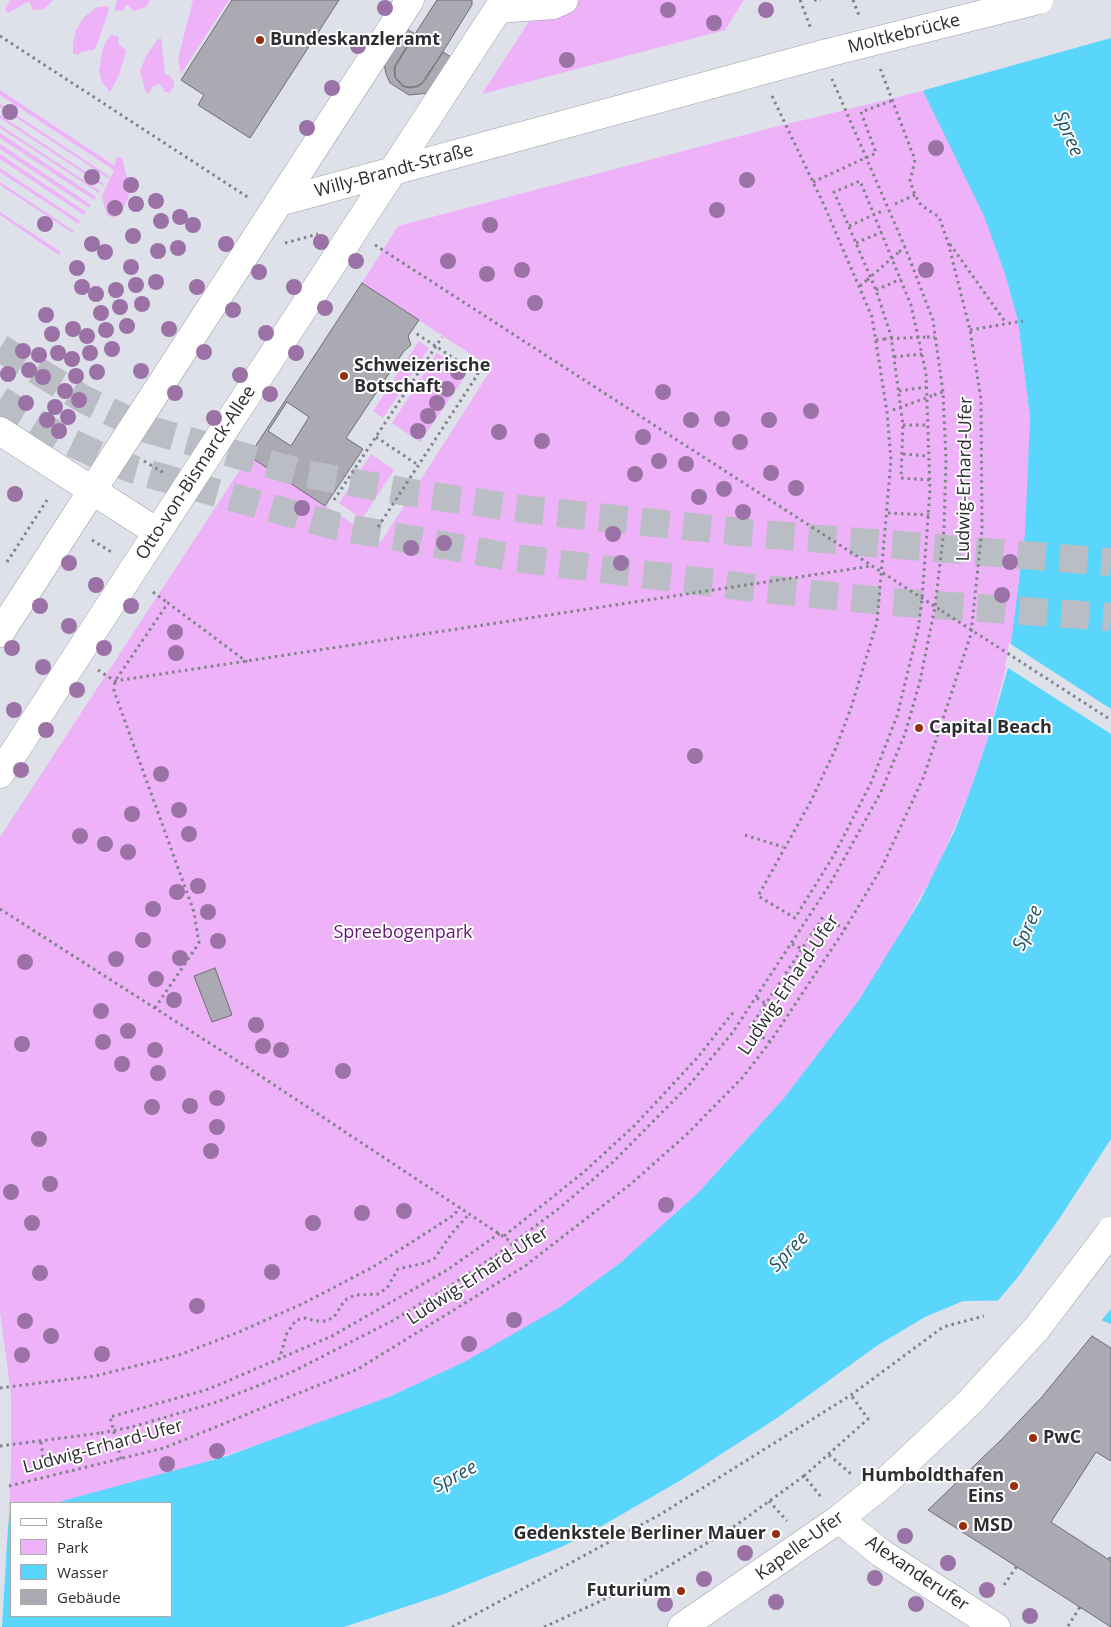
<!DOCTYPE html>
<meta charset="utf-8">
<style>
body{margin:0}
#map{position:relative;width:1111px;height:1627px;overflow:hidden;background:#dee1e9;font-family:"Open Sans",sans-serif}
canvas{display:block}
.legend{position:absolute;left:10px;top:1502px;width:162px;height:115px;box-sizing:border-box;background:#fff;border:1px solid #ababac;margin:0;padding:6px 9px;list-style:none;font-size:15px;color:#2c2d30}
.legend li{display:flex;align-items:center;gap:10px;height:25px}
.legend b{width:25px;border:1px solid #ababac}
</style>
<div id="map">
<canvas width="1111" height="1627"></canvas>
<ul class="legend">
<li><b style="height:6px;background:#fff"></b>Straße</li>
<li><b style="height:14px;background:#edb2f7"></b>Park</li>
<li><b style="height:14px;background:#5ad6fc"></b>Wasser</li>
<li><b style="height:14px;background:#aba9b1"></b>Gebäude</li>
</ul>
</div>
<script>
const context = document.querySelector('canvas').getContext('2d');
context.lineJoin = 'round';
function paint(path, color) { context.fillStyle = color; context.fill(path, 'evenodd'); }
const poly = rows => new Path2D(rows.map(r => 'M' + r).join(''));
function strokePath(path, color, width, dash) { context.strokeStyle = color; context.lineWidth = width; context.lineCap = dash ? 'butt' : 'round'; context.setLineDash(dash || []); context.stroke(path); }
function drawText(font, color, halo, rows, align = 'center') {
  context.font = font + ' "Open Sans",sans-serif'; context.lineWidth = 4; context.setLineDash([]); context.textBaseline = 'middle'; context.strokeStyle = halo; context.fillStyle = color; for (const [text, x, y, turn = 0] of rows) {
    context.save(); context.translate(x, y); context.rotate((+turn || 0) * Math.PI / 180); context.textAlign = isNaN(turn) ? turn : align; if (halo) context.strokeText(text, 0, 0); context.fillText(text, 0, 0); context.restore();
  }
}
paint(poly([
 [10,0,53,0,44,9,33,10,29,1,8,13,5,10],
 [117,0,150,0,146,7,133,11,127,4,123,11,114,10],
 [193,0,229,0,181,74,178,59],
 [573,0,744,0,725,30,482,94,530,20],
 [107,6,109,10,96,47,93,50,81,52,78,55,73,54,73,44,76,30,84,17,97,7],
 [110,35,118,36,119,45,124,48,126,52,119,75,110,92,102,82,99,71,103,48],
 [161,38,165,75,169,75,174,81,174,86,170,92,165,92,160,84,153,86,150,92,146,93,140,71,146,56,157,40],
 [0,90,115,166,116,157,122,158,130,189,128,199,121,212,114,218,107,215,104,205,102,196,114,170,0,95],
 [923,91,985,216,1005,274,1018,321,1030,418,1028,492,1024,551,1011,648,987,741,970,791,937,868,889,953,859,1000,784,1098,698,1193,620,1263,560,1307,521,1331,466,1361,391,1396,289,1435,170,1473,55,1503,11,1503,11,1512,9,1513,11,1468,11,1394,0,1312,0,837,249,456,381,542,492,368,362,283,398,226,767,129],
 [0,104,109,176,108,178,0,107],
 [0,115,104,184,103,186,0,118],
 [0,125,100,191,99,193,0,128],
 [0,133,96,197,94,200,0,138],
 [0,144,91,205,89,208,0,149],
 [0,154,86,212,84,215,0,159],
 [0,168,80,221,79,224,0,172],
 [0,182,74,231,73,233,0,185],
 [0,212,61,252,59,255,0,215],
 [419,341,429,348,383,418,373,411],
 [437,353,463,370,464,378,420,442,392,423],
 [371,454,394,470,362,519,339,503]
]), '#edb2f7');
paint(poly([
 [1111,0,1111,1324,1048,1300,963,1301,925,1317,878,1345,777,1418,681,1480,588,1534,561,1547,444,1594,344,1627,0,1627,9,1513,11,1512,11,1616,171,1616,171,1503,55,1503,227,1456,391,1396,466,1361,560,1307,620,1263,698,1193,784,1098,859,1000,920,901,954,832,970,791,987,741,1008,668,1025,533,1030,418,1018,321,1005,274,984,216,923,91]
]), '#5ad6fc');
paint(poly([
 [885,0,1111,0,1111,38,921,91],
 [1009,643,1111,709,1111,734,1005,666],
 [1111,1139,1111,1309,1100,1322,1047,1303,995,1304,1018,1277,1059,1219],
 [0,1510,9,1510,2,1627,0,1627]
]), '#dee1e9');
const building = poly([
 [232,0,339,0,250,138,198,105,204,95,181,80,232,0],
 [437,0,472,0,472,5,424,82,417,87,405,87,395,77,395,65,437,0],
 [399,24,415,34,394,69,395,77,402,86,411,88,421,84,443,52,459,62,429,93,409,95,390,83,386,74,383,57,399,24],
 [362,283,419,320,408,336,411,345,404,351,346,438,363,449,325,506,249,456,362,283],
 [287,402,309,417,291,446,268,431,287,402],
 [215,968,232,1015,212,1022,194,976,215,968],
 [1092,1336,1111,1348,1111,1461,1096,1452,1051,1522,1111,1561,1111,1627,928,1510,1001,1440,1041,1398,1092,1336]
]);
paint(building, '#aba9b1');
strokePath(building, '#6e6d74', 1);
strokePath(poly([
 [0,348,85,400,147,429,305,474,418,494,531,510,760,534,1111,562],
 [0,400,60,437,100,456,135,470,336,526,515,558,745,587,892,602,1111,617]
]), '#babdc4', 28, [28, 14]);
const minor = poly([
 [498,9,553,5,564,0],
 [279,202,827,53],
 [0,431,157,532],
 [0,633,410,0],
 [0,774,504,0],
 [839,1519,881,1553,996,1627],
 [682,1627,839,1519,884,1483,970,1402,1037,1328]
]);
strokePath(minor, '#9ea1a9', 29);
strokePath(poly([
 [800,0,811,29],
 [814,0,821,0],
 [853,0,860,18],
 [0,36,249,198],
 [772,96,824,205,872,317,887,412,891,460,877,622,851,708,835,750,811,801,758,896,795,918,834,855,871,783,897,716,918,630,922,599,930,490,926,373,911,305,860,181,834,192,876,290,891,336,903,425,901,478,930,480],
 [813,182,876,153,861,112,894,100],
 [895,204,915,195],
 [849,226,882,211],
 [285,243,318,234],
 [856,243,882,232],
 [950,244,1006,323],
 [375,245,942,611],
 [899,252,905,247],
 [860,286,867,280],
 [876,290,901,279],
 [970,330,1023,321],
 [927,337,935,337],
 [876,340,884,339],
 [894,357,922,354],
 [899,391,926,387],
 [934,395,943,392],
 [903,425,928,425],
 [376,437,418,465],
 [903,454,929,456],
 [144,461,164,473],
 [334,500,442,337],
 [888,513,929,515],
 [378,527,478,374,414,332],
 [92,540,113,553],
 [7,562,47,500],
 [153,592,168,603],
 [98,670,115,681,871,566],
 [745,835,783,847],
 [0,909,247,1067,513,1243],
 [792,944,802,949],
 [757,998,766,1004],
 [155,1008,199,943,194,912,114,691,115,681,168,603,247,662],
 [770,1042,749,1029,823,917,845,929],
 [504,1236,585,1171,635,1125,698,1057,735,1010],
 [505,1249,562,1206,612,1163,690,1084,733,1032,830,884,881,792,905,734,920,681,935,607,944,529,946,460,943,392,933,320,905,247,832,79],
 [279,1360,287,1333,296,1320,305,1318,316,1321,326,1321,334,1317,345,1300,355,1295,378,1294,387,1288,398,1269,425,1263,435,1258,452,1233,470,1213],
 [0,1388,95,1376,179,1355,239,1332,304,1303,373,1267,454,1215,460,1207],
 [41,1442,43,1457,117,1445],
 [0,1446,101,1433],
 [829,1455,851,1474],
 [121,1459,110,1417,209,1389,332,1336,447,1270,500,1233],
 [804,1476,868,1419,851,1395],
 [9,1486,164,1448,358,1369,525,1266,632,1183,686,1135,743,1077,770,1042,845,929,882,867,924,776,971,634,982,529,981,399,970,330,948,242,939,217,921,205,915,195,910,181,915,160,880,68],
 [769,1501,787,1521],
 [1109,1559,1111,1557],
 [1004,1585,1017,1566],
 [1068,1626,1080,1607],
 [452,1627,661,1514,851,1395,943,1327,984,1316],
 [544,1627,642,1582,732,1528,804,1476,822,1498]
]), '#808287', 3, [2.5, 4]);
strokePath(minor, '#fff', 28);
const minorBridge = poly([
 [827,53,1039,0],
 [1037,1328,1111,1231]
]);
strokePath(minorBridge, '#9ea1a9', 29, []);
strokePath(poly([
 [867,280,899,252],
 [884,339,927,337],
 [893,410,934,395],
 [942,611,1111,720],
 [101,1433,132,1427,217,1402,292,1372,392,1321,450,1286,505,1249]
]), '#808287', 3, [2.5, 4]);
strokePath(minorBridge, '#fff', 28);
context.fillStyle = '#9a72a6';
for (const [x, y] of [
 [385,8],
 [668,10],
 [766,10],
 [714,23],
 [358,46],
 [567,60],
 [332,88],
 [10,112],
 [307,128],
 [936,148],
 [92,177],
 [747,180],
 [131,185],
 [156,201],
 [136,204],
 [115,208],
 [717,210],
 [180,217],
 [161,221],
 [45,224],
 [193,225],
 [490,225],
 [133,236],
 [321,242],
 [92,244],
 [226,244],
 [178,248],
 [158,251],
 [105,252],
 [356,261],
 [448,261],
 [131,267],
 [77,268],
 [522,270],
 [926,270],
 [259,272],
 [487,274],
 [156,282],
 [136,285],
 [82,287],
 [197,287],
 [294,287],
 [116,290],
 [96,294],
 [535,303],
 [142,304],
 [120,307],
 [325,308],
 [233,310],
 [101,313],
 [46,315],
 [127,326],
 [73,329],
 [169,329],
 [106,330],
 [266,333],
 [52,334],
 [87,336],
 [112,349],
 [23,351],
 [204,352],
 [58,353],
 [90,353],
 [296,353],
 [39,355],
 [72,359],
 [29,370],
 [141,371],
 [97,372],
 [458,372],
 [8,374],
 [240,375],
 [76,376],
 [43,377],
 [447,389],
 [65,391],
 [663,392],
 [175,393],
 [270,394],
 [79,400],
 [26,403],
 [437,403],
 [55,407],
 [811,411],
 [428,416],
 [68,417],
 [214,418],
 [722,419],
 [47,420],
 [691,420],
 [769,420],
 [59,431],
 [418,431],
 [499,432],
 [643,437],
 [542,441],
 [740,442],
 [659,461],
 [686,464],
 [771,473],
 [635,474],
 [796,488],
 [724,489],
 [15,494],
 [699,497],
 [302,508],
 [743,512],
 [613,534],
 [444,543],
 [411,548],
 [1010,562],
 [69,563],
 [621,563],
 [96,585],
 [1002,595],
 [40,606],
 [131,606],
 [69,626],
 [175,632],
 [12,648],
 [104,648],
 [176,653],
 [43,667],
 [77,690],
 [14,710],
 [46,730],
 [695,756],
 [21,770],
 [161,774],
 [179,810],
 [132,814],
 [189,834],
 [80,836],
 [105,844],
 [128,852],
 [198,886],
 [177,892],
 [153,909],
 [208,912],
 [143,940],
 [218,941],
 [180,958],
 [116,959],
 [25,962],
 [156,979],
 [174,1000],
 [101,1011],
 [256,1025],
 [128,1031],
 [103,1042],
 [22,1044],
 [263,1046],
 [155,1050],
 [281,1050],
 [122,1064],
 [343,1071],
 [158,1073],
 [217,1098],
 [190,1106],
 [152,1107],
 [217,1127],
 [39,1139],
 [211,1151],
 [50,1184],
 [11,1192],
 [666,1205],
 [404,1211],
 [362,1213],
 [32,1223],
 [313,1223],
 [272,1272],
 [40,1273],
 [197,1306],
 [514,1320],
 [25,1321],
 [51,1336],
 [469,1344],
 [102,1354],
 [22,1355],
 [217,1451],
 [167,1464],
 [905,1536],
 [745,1553],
 [948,1563],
 [875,1578],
 [704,1579],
 [987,1590],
 [776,1602],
 [665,1604],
 [916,1604],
 [1030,1616]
]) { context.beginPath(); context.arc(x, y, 8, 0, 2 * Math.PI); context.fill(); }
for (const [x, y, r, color] of [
 [260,40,5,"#962e0f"],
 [344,376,5,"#962e0f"],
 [919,728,5,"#962e0f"],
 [1033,1438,5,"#962e0f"],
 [1014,1486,5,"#962e0f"],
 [963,1526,5,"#962e0f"],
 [776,1534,5,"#962e0f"],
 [681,1591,5,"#962e0f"]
]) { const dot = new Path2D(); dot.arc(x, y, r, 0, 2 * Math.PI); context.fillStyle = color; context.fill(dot); strokePath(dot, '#fff', 2); }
drawText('18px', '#2c2d30', '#fff', [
 ["Moltkebrücke",904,34,-14],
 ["Willy-Brandt-Straße",394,171,-15],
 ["Otto-von-Bismarck-Allee",196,473,-57],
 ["Ludwig-Erhard-Ufer",965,479,-89],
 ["Ludwig-Erhard-Ufer",789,985,-56],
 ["Ludwig-Erhard-Ufer",478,1276,-33],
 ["Ludwig-Erhard-Ufer",103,1447,-15],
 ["Kapelle-Ufer",800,1546,-36],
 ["Alexanderufer",917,1574,34]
]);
drawText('bold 18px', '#2c2d30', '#fff', [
 ["Bundeskanzleramt",270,40],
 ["Schweizerische",354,366],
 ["Botschaft",354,387],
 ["Capital Beach",929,728],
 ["PwC",1043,1438],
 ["Humboldthafen",1004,1476,"right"],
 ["Eins",1004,1497,"right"],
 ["MSD",973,1526],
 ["Gedenkstele Berliner Mauer",766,1534,"right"],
 ["Futurium",671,1591,"right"]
], 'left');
drawText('18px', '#631870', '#fff', [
 ["Spreebogenpark",403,933]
]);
drawText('italic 19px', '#225666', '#fff', [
 ["Spree",1068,134,67],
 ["Spree",1028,928,-66],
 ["Spree",789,1252,-46],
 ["Spree",455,1477,-28]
]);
</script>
